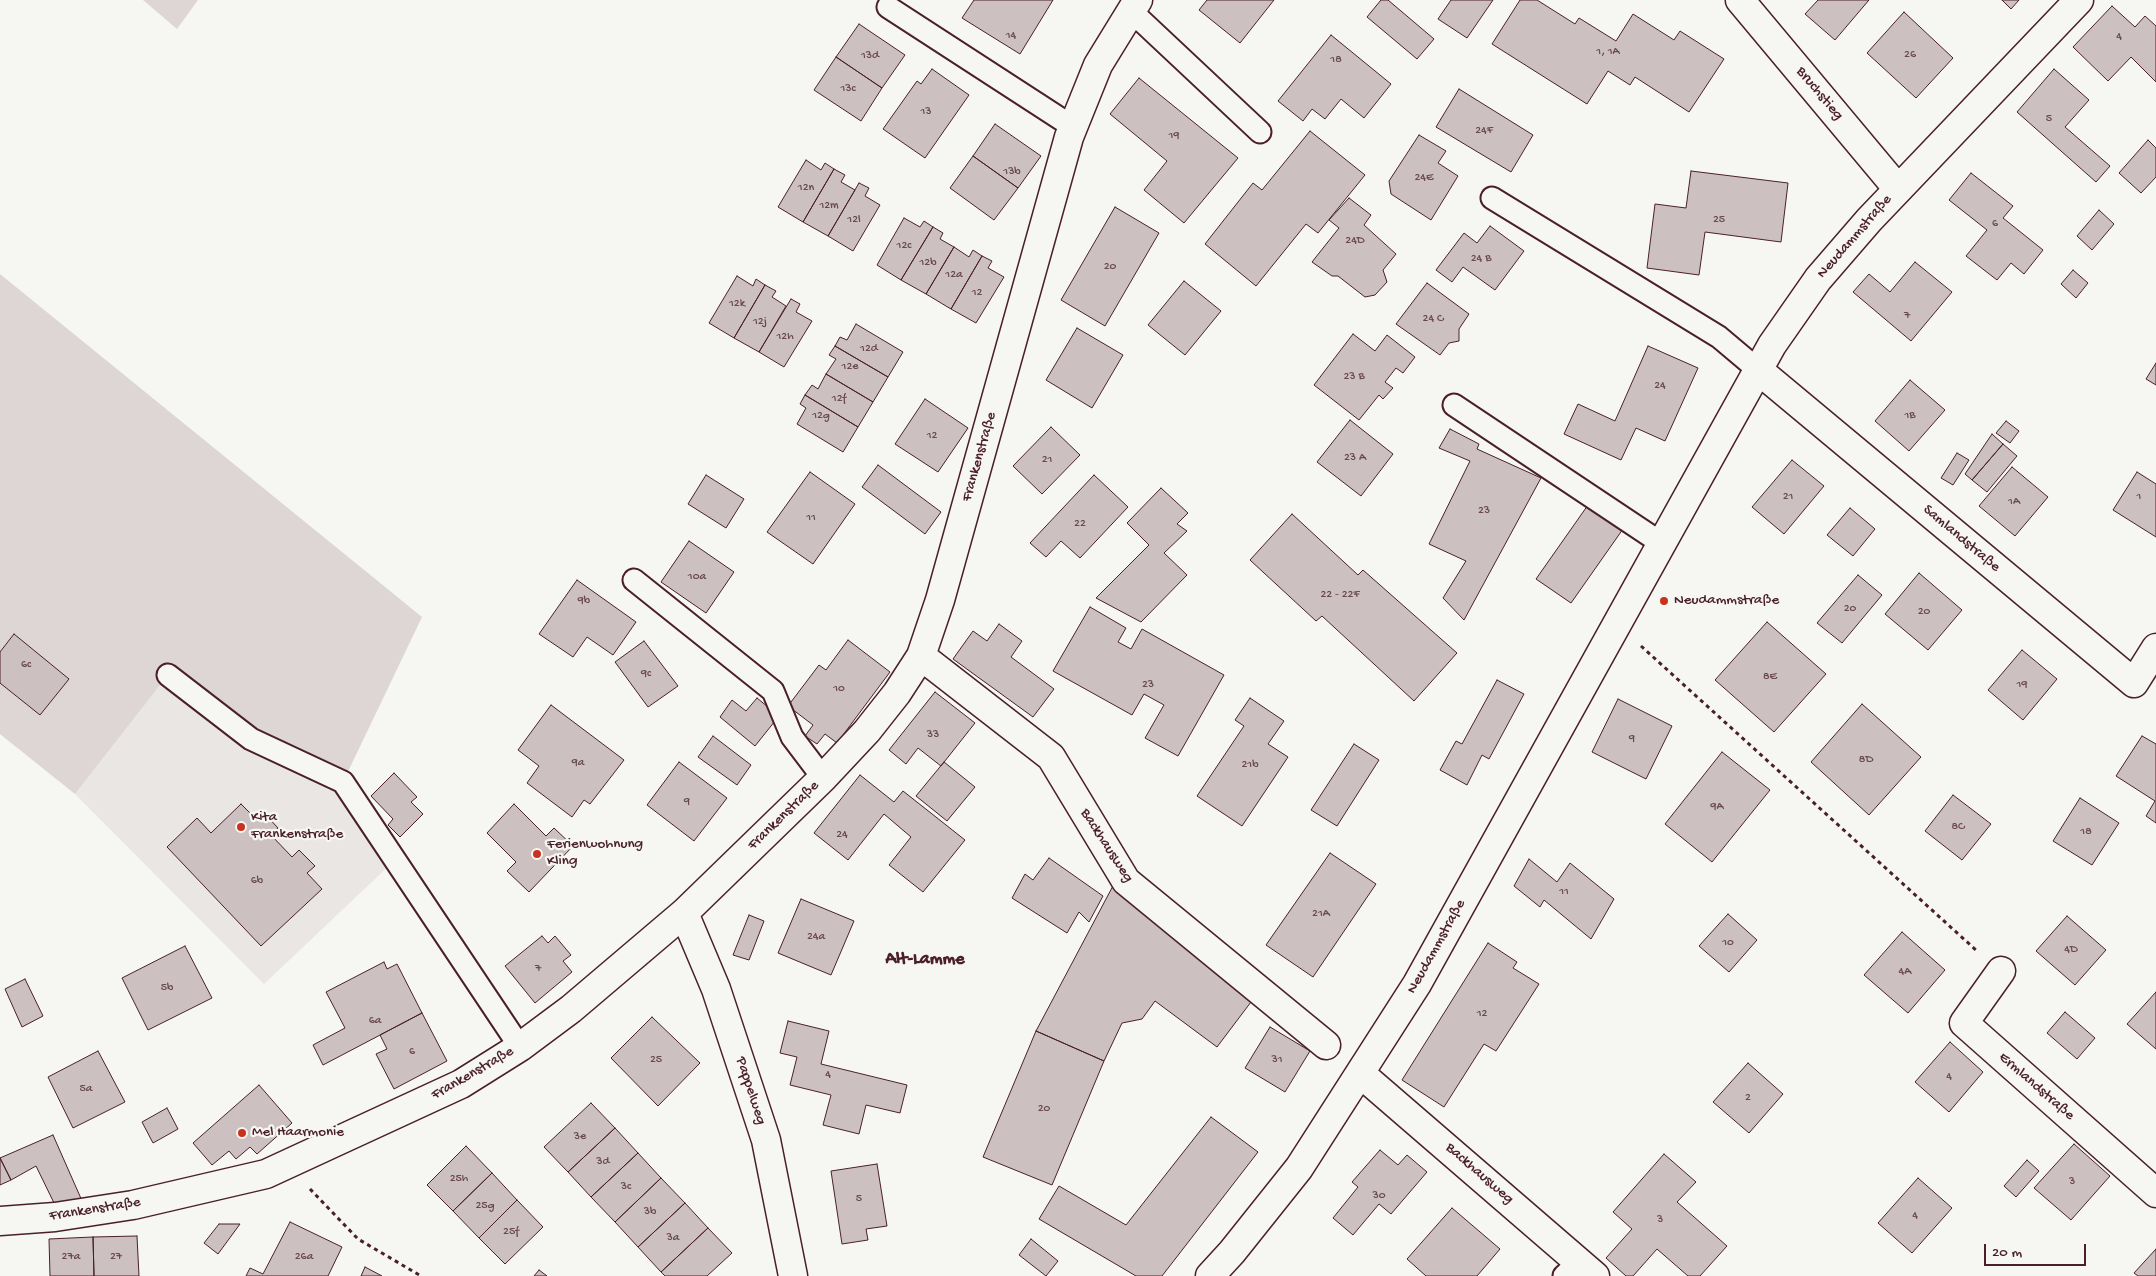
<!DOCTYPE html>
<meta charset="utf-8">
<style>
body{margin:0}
#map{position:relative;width:2156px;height:1276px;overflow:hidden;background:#f6f6f2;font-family:"Gochi Hand",sans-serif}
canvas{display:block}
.scale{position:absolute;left:1984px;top:1244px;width:102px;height:22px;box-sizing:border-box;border:2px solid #4a1f2b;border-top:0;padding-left:6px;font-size:15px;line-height:18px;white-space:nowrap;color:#4a1f2b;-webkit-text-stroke:4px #f6f6f2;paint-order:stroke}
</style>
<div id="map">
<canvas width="2156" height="1276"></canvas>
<div class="scale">20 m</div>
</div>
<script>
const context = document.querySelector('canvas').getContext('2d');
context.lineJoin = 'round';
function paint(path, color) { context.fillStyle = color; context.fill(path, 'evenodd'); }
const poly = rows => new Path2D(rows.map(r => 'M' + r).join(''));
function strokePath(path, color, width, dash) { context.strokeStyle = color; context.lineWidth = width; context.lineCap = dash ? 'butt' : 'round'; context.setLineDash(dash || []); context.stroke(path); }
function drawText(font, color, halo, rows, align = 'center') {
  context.font = font + ' "Gochi Hand",sans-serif'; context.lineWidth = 4.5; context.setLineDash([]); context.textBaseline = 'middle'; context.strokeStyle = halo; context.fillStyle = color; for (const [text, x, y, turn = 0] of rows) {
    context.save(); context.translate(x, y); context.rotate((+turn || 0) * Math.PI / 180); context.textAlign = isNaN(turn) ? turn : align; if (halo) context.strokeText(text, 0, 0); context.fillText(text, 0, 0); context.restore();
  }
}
paint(poly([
 [168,675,343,782,395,860,264,984,75,794]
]), '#e9e6e3');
paint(poly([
 [143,0,198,0,177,29],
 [0,274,422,617,343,782,251,739,168,675,75,794,0,734]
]), '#ddd6d5');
const building = poly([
 [974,0,1053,0,1020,54,962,18,974,0],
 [1207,0,1274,0,1240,43,1199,10,1207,0],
 [1381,0,1388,0,1434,39,1417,59,1367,17,1381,0],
 [1451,0,1493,0,1467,38,1438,19,1451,0],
 [1520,0,1537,0,1575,24,1579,18,1616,41,1633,14,1674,40,1680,31,1724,59,1689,112,1635,77,1630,85,1608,71,1587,104,1492,44,1520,0],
 [1818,0,1869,0,1835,40,1805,14,1818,0],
 [2002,0,2019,0,2011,9,2002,0],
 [2112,6,2135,27,2145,16,2156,26,2156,82,2131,57,2108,81,2073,47,2112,6],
 [1904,12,1953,58,1916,98,1867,53,1904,12],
 [859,24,905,55,882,88,836,57,859,24],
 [1331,35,1391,84,1364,118,1341,99,1325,119,1312,109,1303,121,1278,101,1331,35],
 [836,57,882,88,861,121,814,90,836,57],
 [932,69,969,95,925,158,883,129,917,81,921,84,932,69],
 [2054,69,2089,100,2065,127,2110,166,2096,182,2017,112,2054,69],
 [1139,78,1238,158,1184,223,1144,190,1167,161,1110,114,1139,78],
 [1459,89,1533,135,1511,172,1436,127,1459,89],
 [995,124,1041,156,1018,188,973,156,995,124],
 [1310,131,1365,175,1318,233,1306,224,1256,286,1205,244,1253,183,1262,190,1310,131],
 [1419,135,1446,151,1438,163,1458,176,1431,220,1391,194,1389,181,1419,135],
 [2148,140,2156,148,2156,177,2141,193,2119,173,2148,140],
 [973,156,1018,188,994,220,950,188,973,156],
 [806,160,821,170,825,163,834,169,803,222,778,207,806,160],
 [834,169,845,175,841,182,855,190,828,236,803,222,834,169],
 [1691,171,1788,183,1781,242,1705,232,1699,275,1647,268,1655,204,1686,208,1691,171],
 [1971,173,2013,206,2003,218,2043,250,2024,274,2011,263,1997,280,1966,256,1987,230,1949,200,1971,173],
 [859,183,869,188,865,196,880,205,853,251,828,236,859,183],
 [1349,198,1371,215,1364,225,1396,254,1383,270,1387,282,1375,295,1365,297,1338,276,1332,276,1312,262,1339,228,1329,220,1349,198],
 [1115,207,1159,233,1105,326,1061,300,1115,207],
 [2099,210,2114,224,2092,250,2077,236,2099,210],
 [904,218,920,227,924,221,933,227,901,280,877,265,904,218],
 [1490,226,1524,251,1495,290,1463,267,1452,282,1436,270,1464,233,1477,243,1490,226],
 [933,227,943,233,940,239,954,247,926,294,901,280,933,227],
 [954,247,969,257,973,250,982,256,951,309,926,294,954,247],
 [982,256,992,261,988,268,1004,277,976,323,951,309,982,256],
 [1915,262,1952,292,1911,341,1853,292,1869,274,1890,292,1915,262],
 [2073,270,2088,283,2076,298,2061,284,2073,270],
 [737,276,753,286,756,279,765,285,734,338,709,323,737,276],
 [1184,281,1221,311,1185,355,1148,325,1184,281],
 [1427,283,1469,314,1459,329,1459,341,1449,343,1440,355,1396,324,1427,283],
 [765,285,776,291,772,297,786,306,759,352,734,338,765,285],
 [791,299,800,304,796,312,812,321,784,367,759,352,791,299],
 [856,324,903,352,888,377,835,346,840,337,847,340,856,324],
 [1077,328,1123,355,1092,408,1046,380,1077,328],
 [1353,334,1375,351,1387,335,1415,357,1403,373,1396,368,1385,382,1393,388,1383,399,1379,395,1359,420,1314,385,1353,334],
 [835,346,888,377,873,402,826,374,836,359,829,355,835,346],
 [1648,346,1698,368,1665,441,1636,428,1621,460,1564,434,1578,404,1615,421,1648,346],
 [2156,363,2156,385,2146,379,2156,363],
 [826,374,873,402,858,427,805,395,812,385,818,389,826,374],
 [1910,380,1945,410,1909,451,1875,421,1910,380],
 [805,395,858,427,843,452,797,424,806,408,800,404,805,395],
 [925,399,968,428,938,472,895,444,925,399],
 [1350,420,1393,454,1361,496,1317,462,1350,420],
 [2006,421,2019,431,2010,443,1996,433,2006,421],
 [1051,427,1080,455,1042,494,1013,466,1051,427],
 [1450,429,1479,444,1477,449,1541,478,1464,620,1443,598,1466,561,1429,544,1470,461,1439,448,1450,429],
 [1992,434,2003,444,1972,480,1965,474,1992,434],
 [2003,444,2017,456,1987,492,1972,480,2003,444],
 [1957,453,1969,460,1953,485,1941,478,1957,453],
 [1792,460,1824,486,1784,534,1752,507,1792,460],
 [878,465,941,512,925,534,862,487,878,465],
 [2012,467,2048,497,2015,536,1979,506,2012,467],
 [810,472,855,504,813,564,767,532,810,472],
 [2137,472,2156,484,2156,537,2113,510,2137,472],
 [706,475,744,499,726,528,688,504,706,475],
 [1094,475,1128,507,1080,558,1061,541,1046,557,1030,543,1094,475],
 [1161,488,1188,513,1177,524,1187,531,1164,553,1187,575,1141,622,1096,598,1149,545,1127,523,1161,488],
 [1588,505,1623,529,1571,603,1536,579,1588,505],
 [1850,508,1875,529,1853,556,1827,535,1850,508],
 [1292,514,1358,575,1363,570,1457,653,1414,701,1322,616,1316,621,1250,560,1292,514],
 [689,541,734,572,706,613,661,582,689,541],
 [1919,573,1962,610,1928,650,1885,614,1919,573],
 [1858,575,1882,595,1842,643,1817,623,1858,575],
 [577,580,636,622,613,655,587,637,573,657,539,634,577,580],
 [1090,607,1126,628,1118,642,1131,649,1142,629,1224,675,1178,756,1145,738,1164,705,1144,694,1132,715,1053,671,1090,607],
 [1767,622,1826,674,1774,732,1715,680,1767,622],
 [999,624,1022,641,1011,657,1054,689,1033,717,953,659,973,631,987,641,999,624],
 [14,634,69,679,40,715,0,683,0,652,14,634],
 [848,640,890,672,837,743,825,734,817,744,805,736,813,725,788,706,819,665,826,670,848,640],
 [644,641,678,686,648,707,615,662,644,641],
 [2022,650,2057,679,2023,720,1988,690,2022,650],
 [1497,680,1524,694,1489,759,1482,755,1467,785,1440,770,1456,741,1462,744,1497,680],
 [935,692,975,723,941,766,918,748,906,764,889,750,935,692],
 [757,698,779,716,755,746,720,717,732,700,746,711,757,698],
 [1250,698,1284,721,1268,744,1288,757,1242,826,1197,796,1244,726,1235,720,1250,698],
 [1618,699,1672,726,1646,779,1592,752,1618,699],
 [1862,704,1921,757,1869,815,1811,762,1862,704],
 [551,705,624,760,590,804,584,800,572,817,527,783,539,766,518,750,551,705],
 [713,736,751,765,737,785,698,757,713,736],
 [2142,736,2156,744,2156,823,2146,816,2155,801,2116,776,2142,736],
 [1354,744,1379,760,1337,826,1311,810,1354,744],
 [1722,752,1770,790,1712,862,1665,824,1722,752],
 [679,762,727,798,694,841,647,805,679,762],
 [944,762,975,787,947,821,916,796,944,762],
 [394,773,417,797,411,802,423,814,400,837,388,825,393,819,371,796,394,773],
 [860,775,894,802,903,791,965,840,923,892,889,865,911,837,884,814,848,860,814,833,860,775],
 [1953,795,1991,824,1962,860,1925,831,1953,795],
 [2080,798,2119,823,2092,865,2053,841,2080,798],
 [241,804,256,819,263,812,278,828,270,834,292,857,299,850,315,866,307,873,322,889,261,946,167,847,197,818,211,833,241,804],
 [514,804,546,836,554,828,573,846,529,892,507,871,516,862,487,833,514,804],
 [1330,853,1376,884,1313,977,1266,945,1330,853],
 [1049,858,1103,896,1089,922,1079,912,1067,933,1012,898,1025,874,1033,880,1049,858],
 [1529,859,1557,882,1570,863,1614,899,1591,939,1544,900,1540,907,1514,886,1529,859],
 [1114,884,1254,998,1217,1047,1155,1001,1142,1019,1122,1023,1104,1061,1036,1031,1114,884],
 [801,899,854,921,831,975,778,953,801,899],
 [1728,914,1757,940,1729,972,1699,946,1728,914],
 [749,915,764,921,749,960,733,955,749,915],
 [2067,916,2106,950,2075,985,2036,951,2067,916],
 [1902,932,1945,970,1908,1013,1864,975,1902,932],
 [542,936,548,943,555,936,571,955,563,961,572,972,535,1003,505,966,542,936],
 [1488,943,1517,962,1513,968,1539,984,1496,1051,1484,1044,1444,1107,1402,1080,1488,943],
 [185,946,212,998,148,1030,122,978,185,946],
 [384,962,387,969,397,964,422,1013,323,1065,313,1045,345,1028,326,992,384,962],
 [25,979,43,1016,22,1027,5,989,25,979],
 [2156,992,2156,1049,2127,1024,2156,992],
 [2065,1012,2095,1038,2077,1059,2047,1033,2065,1012],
 [422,1013,447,1061,394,1089,376,1054,387,1049,380,1035,422,1013],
 [652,1017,700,1063,658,1106,611,1058,652,1017],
 [788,1021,829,1031,821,1064,907,1085,900,1113,866,1105,859,1134,823,1125,831,1095,790,1085,797,1057,780,1053,788,1021],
 [1270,1027,1310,1051,1285,1092,1245,1068,1270,1027],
 [1036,1031,1104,1061,1052,1185,983,1157,1036,1031],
 [1950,1042,1983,1072,1949,1112,1915,1082,1950,1042],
 [98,1051,125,1102,73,1128,48,1077,98,1051],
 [1748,1063,1783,1094,1749,1133,1713,1102,1748,1063],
 [259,1085,292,1123,257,1154,250,1147,236,1159,229,1151,212,1165,193,1143,259,1085],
 [591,1103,615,1128,568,1172,544,1147,591,1103],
 [167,1108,178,1129,153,1143,142,1122,167,1108],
 [1211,1117,1258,1152,1162,1276,1136,1276,1039,1219,1059,1186,1126,1225,1211,1117],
 [615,1128,638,1153,591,1197,568,1172,615,1128],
 [53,1135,83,1203,55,1205,36,1166,11,1180,0,1158,53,1135],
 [2074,1144,2110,1176,2071,1220,2034,1188,2074,1144],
 [466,1146,492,1173,453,1211,427,1185,466,1146],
 [1380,1150,1398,1165,1407,1155,1427,1172,1391,1214,1379,1204,1353,1235,1333,1218,1358,1187,1352,1182,1380,1150],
 [638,1153,661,1178,615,1222,591,1197,638,1153],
 [1664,1154,1696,1182,1677,1202,1727,1246,1700,1276,1688,1276,1657,1249,1633,1276,1626,1276,1606,1258,1632,1229,1613,1212,1664,1154],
 [0,1158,11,1180,0,1185,0,1158],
 [2027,1160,2039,1171,2016,1197,2004,1186,2027,1160],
 [877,1164,887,1226,866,1229,868,1240,842,1244,831,1171,877,1164],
 [492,1173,517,1200,479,1238,453,1211,492,1173],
 [661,1178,685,1203,638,1247,615,1222,661,1178],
 [1918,1178,1952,1208,1912,1253,1878,1223,1918,1178],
 [517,1200,543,1227,505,1264,479,1238,517,1200],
 [685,1203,708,1228,661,1272,638,1247,685,1203],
 [1452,1208,1500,1249,1477,1276,1426,1276,1407,1259,1452,1208],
 [290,1222,342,1247,328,1276,246,1276,250,1268,263,1274,290,1222],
 [219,1224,240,1224,218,1254,204,1243,219,1224],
 [708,1228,732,1253,707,1276,665,1276,661,1272,708,1228],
 [137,1236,139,1276,94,1276,93,1237,137,1236],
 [93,1237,94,1276,50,1276,49,1239,93,1237],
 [1031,1239,1058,1261,1046,1276,1019,1255,1031,1239],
 [2156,1249,2156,1276,2138,1276,2134,1273,2156,1249],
 [365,1267,382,1276,361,1276,365,1267],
 [539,1270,547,1276,534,1276,539,1270]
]);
paint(building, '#ccc1c0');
strokePath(building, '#4a1f2b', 1);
const service = poly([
 [888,7,1073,127],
 [1130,10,1260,132],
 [1492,198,1719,337,1757,369],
 [1454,405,1661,543],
 [634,580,773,691,792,737,823,778],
 [168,675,251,739,343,782,520,1047],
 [1564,1276,1579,1262]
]);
const minor = poly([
 [1740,0,1898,189],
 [1757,369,2134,683,2156,648],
 [921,656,1051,757,1126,881,1326,1045],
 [684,913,716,989,766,1140,793,1276],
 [2001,971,1964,1023,2156,1193],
 [1361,1074,1595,1276],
 [0,1221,55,1217,133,1205,266,1174,461,1084,520,1047,571,1009,684,913,823,778,867,731,897,693,921,656,940,600,1069,137,1098,65,1138,0]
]);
const secondary = poly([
 [1210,1276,1232,1252,1299,1168,1417,984,1772,345,1818,279,1869,220,2079,0]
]);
strokePath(service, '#4a1f2b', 25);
strokePath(minor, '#4a1f2b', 31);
strokePath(secondary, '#4a1f2b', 31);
strokePath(poly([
 [1641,646,1977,951],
 [310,1189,358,1239,421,1276]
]), '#4a1f2b', 3, [4, 4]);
strokePath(service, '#f6f6f2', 21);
strokePath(minor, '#f6f6f2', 28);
strokePath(secondary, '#f6f6f2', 28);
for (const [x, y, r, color] of [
 [1664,601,5,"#c8321e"],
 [241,827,5,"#c8321e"],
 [537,854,5,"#c8321e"],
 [242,1133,5,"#c8321e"]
]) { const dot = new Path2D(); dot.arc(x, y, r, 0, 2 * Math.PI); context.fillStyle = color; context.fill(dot); strokePath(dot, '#f6f6f2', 2); }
drawText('12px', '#6a4850', null, [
 ["14",1011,36],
 ["4",2119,37],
 ["1, 1A",1608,52],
 ["26",1910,55],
 ["13d",870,56],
 ["18",1336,60],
 ["13c",848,89],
 ["13",926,112],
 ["5",2049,119],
 ["24F",1484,131],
 ["19",1174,136],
 ["13b",1012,172],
 ["24E",1424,178],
 ["12n",806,188],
 ["12m",829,206],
 ["12l",854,220],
 ["25",1719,220],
 ["6",1995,224],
 ["24D",1355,241],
 ["12c",904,246],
 ["24 B",1481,259],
 ["12b",928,263],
 ["20",1110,267],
 ["12a",954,275],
 ["12",977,293],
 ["12k",737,304],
 ["7",1907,316],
 ["24 C",1433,319],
 ["12j",760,322],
 ["12h",785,337],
 ["12d",869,349],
 ["12e",850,367],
 ["23 B",1354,377],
 ["24",1660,386],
 ["12f",839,399],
 ["12g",821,416],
 ["1B",1910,416],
 ["12",932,436],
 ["23 A",1355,458],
 ["21",1047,460],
 ["21",1788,497],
 ["1",2139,497],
 ["1A",2014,502],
 ["23",1484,511],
 ["11",811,518],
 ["22",1080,524],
 ["10a",697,577],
 ["22 - 22F",1340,595],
 ["9b",584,601],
 ["20",1850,609],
 ["20",1924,612],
 ["6c",26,665],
 ["9c",646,674],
 ["8E",1770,677],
 ["23",1148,685],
 ["19",2022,685],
 ["10",839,689],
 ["33",933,735],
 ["9",1632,739],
 ["8D",1866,760],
 ["9a",578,763],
 ["21b",1250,765],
 ["9",687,802],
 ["9A",1717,807],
 ["8C",1958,827],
 ["18",2086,832],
 ["24",842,835],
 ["6b",257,881],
 ["11",1564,892],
 ["21A",1321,914],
 ["24a",816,937],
 ["10",1728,943],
 ["4D",2071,950],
 ["7",538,969],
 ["4A",1905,972],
 ["5b",167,988],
 ["12",1482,1014],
 ["6a",375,1021],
 ["6",412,1052],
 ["25",656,1060],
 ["31",1277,1060],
 ["4",828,1075],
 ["4",1949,1077],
 ["5a",86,1089],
 ["2",1748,1098],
 ["20",1044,1109],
 ["3e",580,1137],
 ["3d",603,1162],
 ["25h",459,1179],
 ["3",2072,1182],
 ["3c",626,1187],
 ["30",1379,1196],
 ["5",859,1199],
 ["25g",485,1206],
 ["3b",650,1212],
 ["4",1915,1216],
 ["3",1660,1220],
 ["25f",511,1232],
 ["3a",673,1238],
 ["27a",71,1257],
 ["27",116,1257],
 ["26a",304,1257]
]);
drawText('15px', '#4a1f2b', '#f6f6f2', [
 ["Bruchstieg",1819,94,50],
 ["Neudammstraße",1855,237,-49],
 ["Frankenstraße",980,457,-74],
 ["Samlandstraße",1961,539,40],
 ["Frankenstraße",784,816,-44],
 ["Backhausweg",1106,846,57],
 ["Neudammstraße",1437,947,-61],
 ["Frankenstraße",473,1074,-30],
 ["Ermlandstraße",2036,1087,41],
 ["Pappelweg",750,1091,72],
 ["Backhausweg",1479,1174,41],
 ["Frankenstraße",95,1210,-9]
]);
drawText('15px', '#4a1f2b', '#f6f6f2', [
 ["Neudammstraße",1674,601],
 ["Kita",251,818],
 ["Frankenstraße",251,835],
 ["Ferienwohnung",547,845],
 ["Kling",547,862],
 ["Mel Haarmonie",252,1133]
], 'left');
drawText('bold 18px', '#4a1f2b', '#f6f6f2', [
 ["Alt-Lamme",925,960]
]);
</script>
